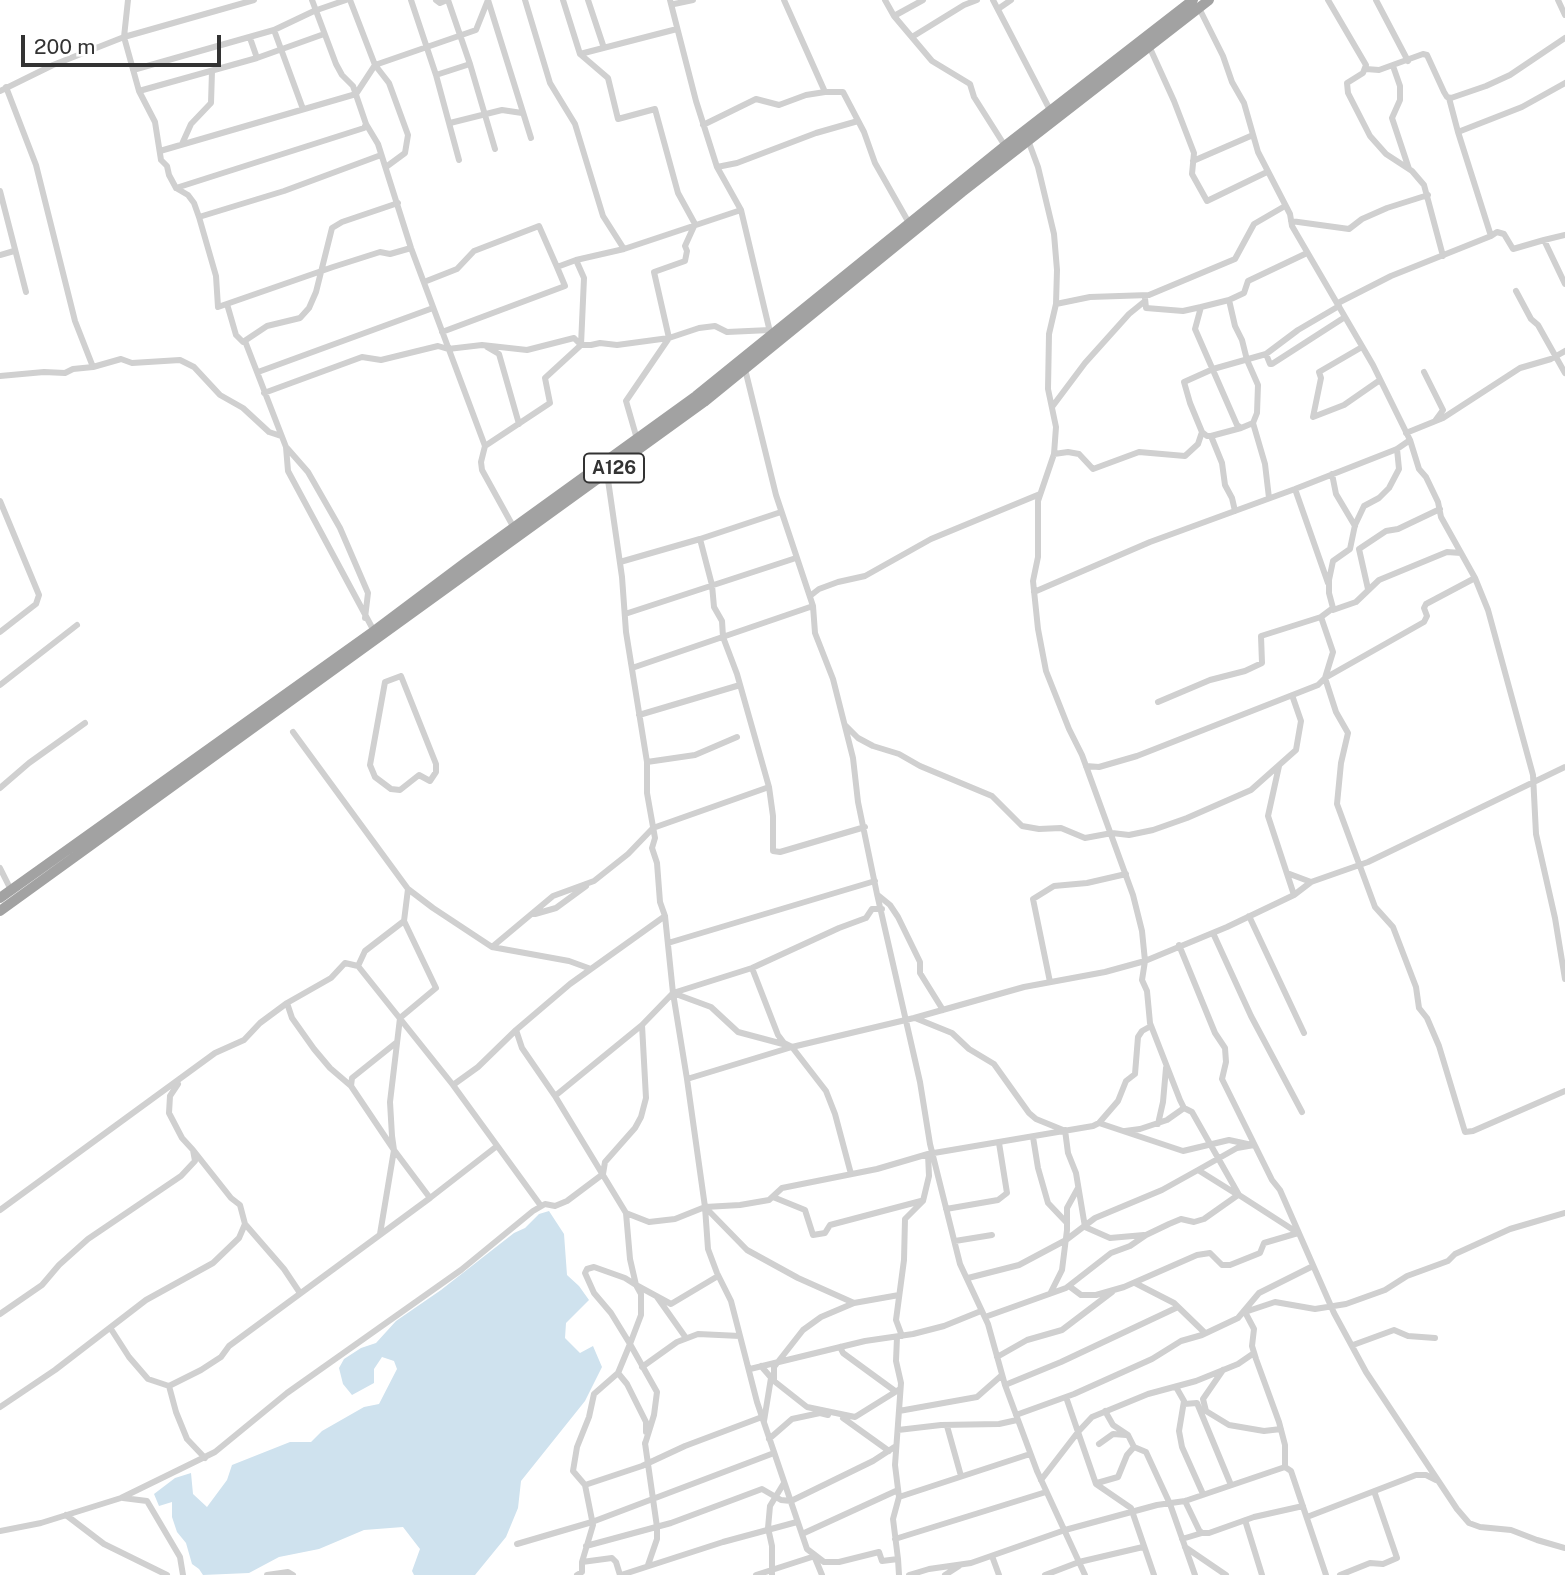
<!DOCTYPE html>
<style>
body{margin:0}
#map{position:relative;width:1565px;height:1575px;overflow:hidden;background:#fff;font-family:"Public Sans",sans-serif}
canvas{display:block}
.scale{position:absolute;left:21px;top:35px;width:200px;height:32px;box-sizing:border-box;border:4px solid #333;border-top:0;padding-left:9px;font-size:21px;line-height:24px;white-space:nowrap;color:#333;-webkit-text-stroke:5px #fff;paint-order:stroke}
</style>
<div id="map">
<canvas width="1565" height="1575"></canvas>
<div class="scale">200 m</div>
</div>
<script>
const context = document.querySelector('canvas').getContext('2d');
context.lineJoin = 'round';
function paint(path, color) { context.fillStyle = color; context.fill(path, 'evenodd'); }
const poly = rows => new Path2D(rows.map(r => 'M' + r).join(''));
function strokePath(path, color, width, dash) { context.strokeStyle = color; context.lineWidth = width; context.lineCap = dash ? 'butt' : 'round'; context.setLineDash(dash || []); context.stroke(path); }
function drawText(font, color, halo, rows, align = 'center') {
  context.font = font + ' "Public Sans",sans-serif'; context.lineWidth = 7; context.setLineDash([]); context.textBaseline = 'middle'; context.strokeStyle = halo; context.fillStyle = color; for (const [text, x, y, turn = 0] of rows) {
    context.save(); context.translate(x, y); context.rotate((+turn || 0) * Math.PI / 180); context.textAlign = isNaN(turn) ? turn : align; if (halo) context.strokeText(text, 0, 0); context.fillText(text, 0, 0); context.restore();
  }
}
paint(poly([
 [549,1211,564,1234,567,1275,579,1286,589,1300,566,1323,565,1338,580,1353,593,1346,602,1367,585,1401,521,1481,518,1508,506,1537,475,1575,414,1575,412,1571,420,1549,403,1527,364,1530,319,1549,279,1557,249,1573,203,1575,199,1569,192,1564,186,1543,177,1532,172,1517,172,1502,159,1506,154,1494,175,1478,191,1473,193,1494,207,1507,227,1480,232,1465,290,1442,311,1442,322,1431,364,1407,379,1404,397,1369,394,1361,382,1357,374,1369,374,1383,352,1395,343,1384,339,1368,344,1359,361,1348,376,1343,396,1321,441,1290,514,1233,525,1228,539,1214]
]), '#cfe2ee');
strokePath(poly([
 [128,0,124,37,139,91,155,122,161,160,167,166,169,175,176,188,188,195,194,203,199,217,216,276,218,307,333,267,380,252,390,254,411,248],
 [312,0,336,64,342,75,353,86,366,124,378,144,411,248,485,446],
 [350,0,375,65,389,83,408,135,405,153,386,167],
 [411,0,436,75,459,160],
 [436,0,440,3,447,0],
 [448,0,470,64,495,149],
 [488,0,531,138],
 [563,0,580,54,608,78,618,119,655,109,678,193,695,224,685,246,687,251,685,261,654,272,669,338,626,401,637,439],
 [588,0,604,48],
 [670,0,696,101,717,167,741,210,770,332],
 [784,0,825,92,843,92,864,132,875,163,909,223],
 [885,0,894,16,932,61,970,84,974,97,1005,146],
 [993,0,1050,110],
 [1328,0,1366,65,1363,73,1347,83,1348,93,1370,136,1386,154,1412,171,1424,185,1443,256],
 [1376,0,1408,61],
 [1558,0,1565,15],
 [674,4,693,0],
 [1199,8,1223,56,1232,82,1244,103,1258,152,1290,214,1292,226,1373,365,1410,440,1419,469,1426,477,1438,502,1441,517,1475,578,1488,610,1533,775,1536,834,1555,918,1565,979],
 [998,9,1011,0],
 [894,16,923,0],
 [274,30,303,109],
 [912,37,964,5,977,0],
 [250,38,257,58],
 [1149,46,1174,101,1194,153,1192,174,1207,201,1267,172],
 [580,54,677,29],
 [1393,66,1400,86,1400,100,1392,118,1409,169],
 [1366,69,1379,70,1423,54,1427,55,1444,92,1447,97,1451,98,1486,86,1510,75,1565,38],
 [133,70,274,30,314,11,346,0],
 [436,75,470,64],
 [6,87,36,165,75,321,93,367,121,359,132,363,180,360,194,367,220,395,243,408,269,432,281,436],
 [0,91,53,65,124,37,254,0],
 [139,91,257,58,324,34],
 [1449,98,1458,132,1522,107,1565,83],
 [450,123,502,110,522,113],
 [703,125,756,99,779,105,806,95,825,92],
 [1028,140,1038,167,1054,234,1057,270,1056,304,1049,334,1048,389,1056,427,1054,454,1038,501,1038,557,1033,581,1038,629,1046,671,1069,729,1082,755,1133,895,1142,931,1145,961,1142,980,1147,991,1150,1023,1180,1100,1184,1108,1192,1112,1239,1195,1298,1233],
 [182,144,191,124,211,103,212,71],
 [160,151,356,94,375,65,476,30,488,0],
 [1193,161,1253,135],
 [717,167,737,163,816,133,858,121],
 [176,188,364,128,366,124],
 [0,191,26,292],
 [199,217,284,191,381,155],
 [1291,221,1349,229,1362,219,1387,208,1428,195],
 [1565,235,1544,240,1565,284],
 [1491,236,1497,232,1504,234,1513,249,1544,240],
 [624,249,741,210],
 [0,255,14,251],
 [424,282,457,269,474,251,539,226,557,267,576,260],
 [1516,291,1531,319,1538,325,1565,373],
 [1145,298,1146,308,1183,311,1201,307],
 [1229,300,1201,307,1195,329,1237,425,1241,428,1253,423,1257,413,1258,385,1247,360,1242,340,1235,326,1229,300,1244,293,1248,281,1307,253],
 [1338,303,1391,276,1491,236,1458,132],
 [227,304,236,335,243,342,267,326,300,318,309,308,316,292,332,228,342,222,398,203],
 [1056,304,1090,297,1149,295,1235,259,1254,224,1285,206],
 [442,332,565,286,557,267],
 [245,341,286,447,288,471,375,633],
 [487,347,499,354,519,424],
 [1362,347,1319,372,1321,378,1313,417,1344,405,1380,380],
 [1266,354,1270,364,1272,364,1345,317],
 [745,369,776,495,813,606,815,633,833,679,853,758,858,802,877,894,920,1082,930,1144,960,1264,988,1324,1005,1385,1037,1471,1085,1575],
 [258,372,433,308],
 [1424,372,1443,410,1435,421],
 [0,376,44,372,65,373,73,369,93,367],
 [264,393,362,357,381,360,438,346,448,349,482,345,527,350,574,338,581,345,591,345,600,343,617,345,669,338,699,328,715,326,727,332,770,330],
 [1052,407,1085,363,1129,314,1145,301],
 [1253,423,1265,464,1269,498],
 [1202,432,1207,436,1211,436,1241,428],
 [1406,433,1443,418,1520,368,1551,359,1565,351],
 [1211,436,1222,463,1225,485,1232,498,1235,511],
 [287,448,308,472,340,528,368,593,365,618],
 [1397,449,1399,469,1389,488,1379,498,1364,506,1355,525,1350,549,1333,561,1329,580,1329,593,1333,608,1321,617,1333,652,1325,678,1336,712,1348,733,1341,763,1337,804,1375,907,1393,927,1416,987,1419,1008,1427,1018,1439,1046,1465,1132,1473,1131,1565,1091],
 [1054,454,1068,452,1079,454,1093,469,1139,452,1185,456,1198,444,1202,432,1190,403,1184,382,1213,369,1266,354,1298,330,1339,306],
 [607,473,622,577,626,632,647,762,647,793,655,838,652,848,657,863,660,902,665,916,673,993],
 [1332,474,1336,494,1355,526],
 [1295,489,1328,583],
 [0,501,39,595,36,604,0,632],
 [514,528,482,470,481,462,485,446,550,403,545,378,581,345,584,278,576,260,624,249,603,216,575,124,550,83,525,0],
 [700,539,712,585,714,607,722,621,723,637,737,674,769,787,773,816,773,851,780,852,865,827],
 [620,562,700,539,781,512],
 [1368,589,1359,549,1386,531,1398,529,1440,509],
 [1034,592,1150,542,1295,489,1397,449,1410,440],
 [810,596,819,589,838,582,865,576,931,539,1040,494],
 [1333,610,1356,602,1379,580,1447,552,1461,553],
 [625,614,796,558],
 [632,668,813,606],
 [401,676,436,764,436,772,430,781,419,775,400,790,391,789,375,777,370,765,385,682,401,676],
 [0,685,77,625],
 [1158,702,1210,680,1245,671,1262,663,1261,636,1321,617],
 [639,715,740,685],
 [846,726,858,738,873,746,899,754,920,766,992,796,1022,826,1039,829,1061,828,1085,838,1112,833,1129,835,1153,830,1187,818,1251,790,1296,750,1301,721,1292,695],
 [293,732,408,889,404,921,365,951,358,966,453,1085],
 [647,762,695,755,737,737],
 [1086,766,1099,767,1137,756,1318,685,1325,678,1424,622,1427,616,1424,608,1426,604,1475,578],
 [1279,766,1268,816,1294,895],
 [0,788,29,763,85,723],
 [0,868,11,890],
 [1287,873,1311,882],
 [408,889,433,908,492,947],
 [879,896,890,905,898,917,920,962,920,973,943,1010],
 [535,914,556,908,586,886],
 [1249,916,1304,1033],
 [404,921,436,988,400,1018,390,1102,392,1136,394,1150,430,1198],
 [1213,933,1251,1016,1302,1112],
 [668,943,875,881],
 [1179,945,1215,1033,1225,1048,1226,1062,1222,1079,1272,1180,1280,1190,1334,1313,1366,1372,1457,1509,1469,1523,1480,1527,1511,1530,1537,1540,1565,1548],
 [752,968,778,1035,784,1043,792,1047,826,1091,835,1114,851,1174],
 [591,969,569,961,492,947,553,896,594,881,628,854,653,828,769,787],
 [1050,982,1033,899,1054,886,1087,883,1126,874],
 [673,993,752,968,839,928,866,918,872,909,882,909],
 [673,993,711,1007,738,1032,783,1044],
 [287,1003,292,1018,314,1049,330,1068,351,1086],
 [915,1018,952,1033,969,1049,994,1064,1029,1113,1036,1119,1063,1130],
 [642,1025,555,1096,626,1213,649,1222,675,1219,705,1207,740,1205,769,1200,782,1188,877,1169,928,1154,1093,1126,1099,1123,1118,1101,1126,1081,1135,1074,1138,1037,1142,1031,1151,1026],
 [516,1030,522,1048,555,1096],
 [687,1079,705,1207,708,1249,717,1273,731,1301,757,1402,807,1549,824,1562,839,1562,879,1552,882,1561,898,1559,899,1575],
 [1099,1123,1183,1151,1229,1140,1252,1145],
 [1158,1124,1163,1102,1166,1068],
 [1065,1130,1068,1153,1076,1173,1085,1227],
 [1125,1131,1140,1129,1167,1120,1184,1108],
 [1033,1137,1038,1168,1048,1203,1067,1223],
 [773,1197,805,1210,813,1235,825,1233,830,1225,921,1201],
 [541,1206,453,1085,478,1067,516,1030,570,984,665,916],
 [705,1207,747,1250,798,1278,854,1303,899,1295],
 [946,1209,998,1200,1007,1193,999,1143],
 [0,1210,215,1053,244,1040,260,1023,287,1003,331,978,345,963,358,966],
 [626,1213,630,1259,636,1285,625,1278,594,1267,587,1269,585,1273,594,1293,611,1313,630,1344,657,1392,654,1415,645,1444],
 [245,1224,284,1269,300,1293],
 [1085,1227,1110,1238,1144,1235],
 [380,1234,394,1150,351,1086,352,1078,397,1042],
 [955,1241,992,1235],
 [968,1278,1019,1265,1066,1240,1095,1218,1162,1190,1198,1170],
 [1135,1283,1174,1303,1205,1333],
 [1069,1286,1081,1295,1096,1295,1124,1287,1197,1255,1210,1253,1222,1265,1230,1265,1260,1253,1264,1243,1298,1233],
 [1051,1292,1062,1270,1067,1230,1067,1208,1078,1188],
 [657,1297,686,1338],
 [0,1314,42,1285,59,1265,88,1239,181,1176,195,1161,193,1150,182,1138,169,1113,170,1096,178,1084],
 [985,1317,1066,1288,1111,1253,1130,1246,1146,1235,1169,1224,1181,1219,1194,1222,1204,1219,1238,1195,1198,1170,1237,1148,1254,1145],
 [111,1329,129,1357,148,1379,169,1386,201,1370,221,1357,229,1346,430,1198,497,1146],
 [902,1336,896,1320,904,1260,905,1219,923,1201,929,1176,928,1154],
 [897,1337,896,1361,901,1383,895,1465,899,1497,893,1519,898,1559],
 [1353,1345,1394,1330,1408,1336,1435,1338],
 [840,1347,843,1353,895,1391],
 [997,1357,1027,1340,1062,1330,1112,1292],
 [761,1366,774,1381,807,1407,855,1417,900,1389],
 [642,1367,677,1342,698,1334,740,1336],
 [750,1369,865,1341,913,1334,944,1326,981,1311],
 [1223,1370,1203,1399,1206,1411,1229,1425,1264,1431,1281,1429],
 [618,1373,627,1384,646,1422,646,1432],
 [774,1380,774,1367,803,1330,821,1317,854,1303],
 [1005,1385,1061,1362,1178,1307],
 [169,1386,176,1412,187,1439,205,1458],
 [1176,1387,1184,1401,1179,1431,1182,1447,1203,1494],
 [1066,1397,1078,1432,1092,1417,1148,1394,1196,1381,1238,1364,1254,1353],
 [1184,1404,1197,1403,1231,1485],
 [0,1407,55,1370,146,1300,213,1263,239,1238,245,1224,240,1205,231,1198,193,1150],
 [899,1411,977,1397,1002,1375],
 [1105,1411,1113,1425,1128,1435,1134,1447,1146,1452,1170,1504,1195,1575],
 [1016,1415,1074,1394,1152,1359,1181,1341,1202,1335,1238,1318,1259,1293,1313,1266],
 [843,1418,889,1451],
 [764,1421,771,1378],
 [947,1426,961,1476],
 [898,1430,941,1425,999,1424,1017,1420],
 [769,1439,792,1419,820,1413,828,1415],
 [645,1443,657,1527,657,1539,648,1565],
 [1099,1444,1113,1434,1126,1435],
 [1041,1480,1078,1432,1096,1484,1131,1508,1154,1575],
 [1097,1483,1118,1477,1127,1455,1134,1447],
 [585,1485,642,1466,685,1446,762,1417],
 [899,1497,1030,1454],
 [123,1498,147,1501,180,1557,183,1575],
 [1185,1501,1199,1530,1202,1533,1209,1533,1254,1517,1303,1506],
 [66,1515,104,1544,167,1575],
 [1307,1517,1416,1475,1426,1475,1436,1480],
 [1245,1520,1262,1575],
 [0,1531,41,1523,121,1498,215,1452,287,1393,461,1270,533,1211,545,1204,555,1206,567,1201,603,1174,605,1162,635,1128,641,1117,646,1098,642,1025,673,993,687,1079,792,1047,914,1018,1024,987,1105,972,1145,961,1227,927,1294,895,1311,882,1368,862,1565,767],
 [802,1534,898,1490],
 [895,1539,1046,1492],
 [1182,1539,1202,1533],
 [517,1544,592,1522,774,1453],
 [586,1546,671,1523,762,1489,781,1500,791,1501,873,1461,896,1446],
 [1185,1547,1226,1575],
 [992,1556,999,1575],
 [815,1558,822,1575],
 [267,1575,288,1572,293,1575],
 [577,1575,582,1572,582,1562],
 [620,1575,616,1562,612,1558,582,1562,593,1525,585,1485,573,1471,577,1447,589,1417,594,1394,618,1373,630,1344,641,1315,641,1294,636,1285,671,1304,718,1276],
 [621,1575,723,1542,797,1522],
 [756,1575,815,1556],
 [772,1575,772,1546,768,1528,770,1506,784,1483],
 [909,1575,929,1569,971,1563,1065,1530,1157,1505,1185,1501,1285,1467],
 [945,1575,959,1566],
 [1045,1575,1079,1562,1143,1547],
 [1326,1575,1291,1471,1285,1467,1285,1445,1279,1422,1256,1359,1252,1346,1254,1329,1245,1312,1275,1302,1315,1309,1346,1304,1385,1290,1407,1276,1448,1261,1455,1254,1510,1229,1565,1213],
 [1340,1575,1370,1563,1383,1564,1397,1558,1374,1491]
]), '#d0d0d0', 6);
strokePath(poly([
 [0,898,374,631,466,562,696,396,1005,146,1193,0],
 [0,911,704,402,962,192,1209,0]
]), '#a2a2a2', 10);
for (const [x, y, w] of [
 [614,468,60]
]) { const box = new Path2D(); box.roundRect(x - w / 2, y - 14.5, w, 29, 5); context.fillStyle = '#fff'; context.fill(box); strokePath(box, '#333', 2); }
drawText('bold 18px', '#333', null, [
 ["A126",614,468]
]);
</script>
